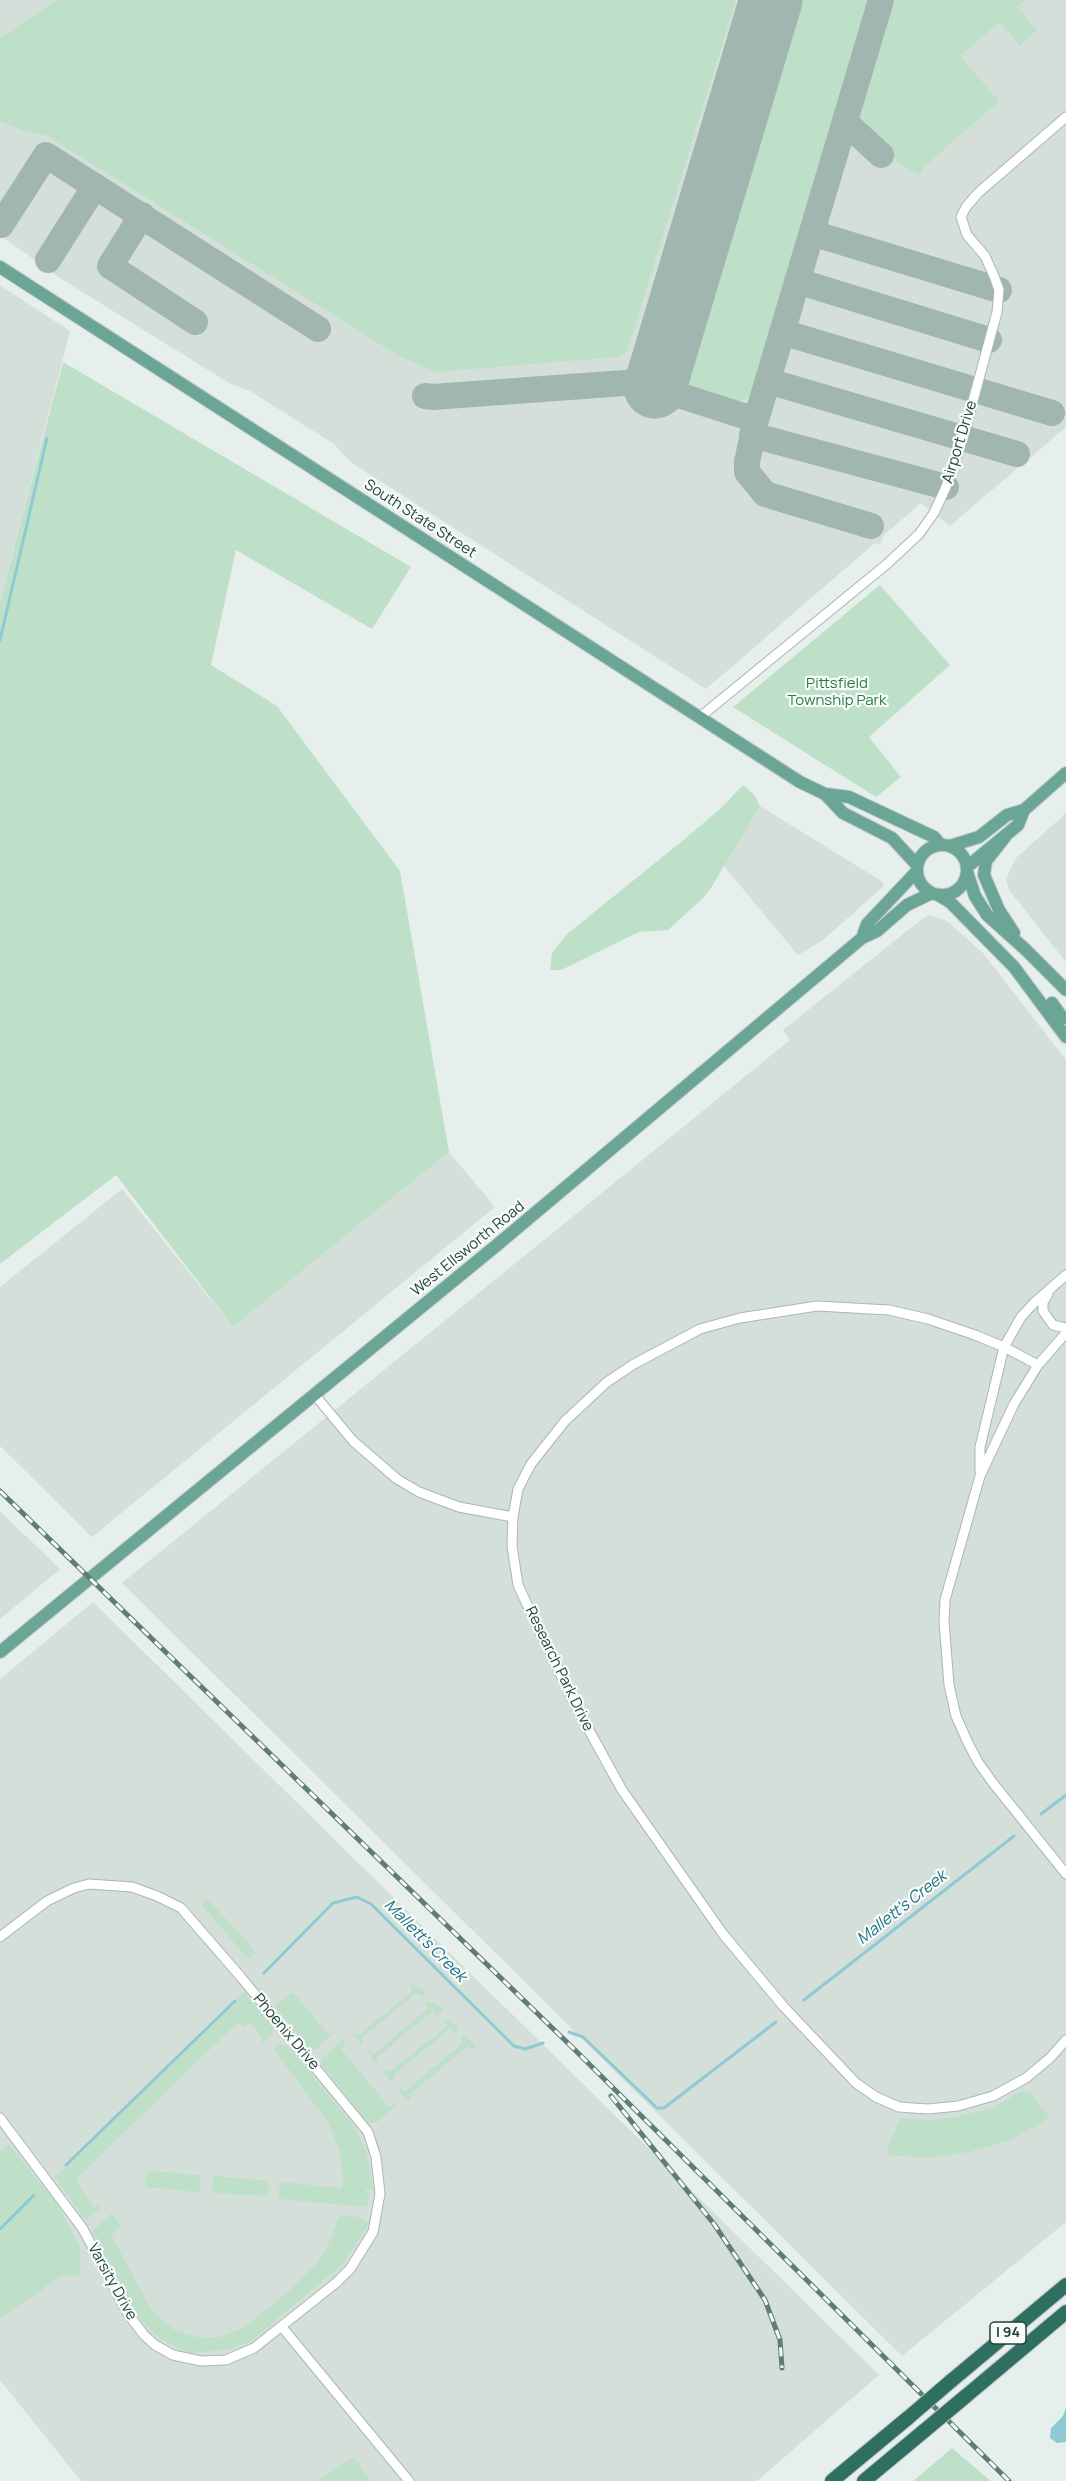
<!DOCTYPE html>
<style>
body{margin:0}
canvas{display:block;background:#e6efeb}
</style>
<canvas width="1066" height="2481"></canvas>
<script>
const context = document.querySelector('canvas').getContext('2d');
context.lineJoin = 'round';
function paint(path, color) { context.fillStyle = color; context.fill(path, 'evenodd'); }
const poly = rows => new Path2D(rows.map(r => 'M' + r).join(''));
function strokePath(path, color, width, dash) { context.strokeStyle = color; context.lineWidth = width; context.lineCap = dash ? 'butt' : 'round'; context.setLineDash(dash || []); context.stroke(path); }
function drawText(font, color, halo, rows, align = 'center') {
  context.font = font + ' Manrope,sans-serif'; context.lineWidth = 4.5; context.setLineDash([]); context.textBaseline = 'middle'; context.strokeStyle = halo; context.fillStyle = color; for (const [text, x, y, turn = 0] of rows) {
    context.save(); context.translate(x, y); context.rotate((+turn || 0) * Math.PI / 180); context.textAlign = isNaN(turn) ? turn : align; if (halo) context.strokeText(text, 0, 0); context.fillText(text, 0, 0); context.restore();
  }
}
paint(poly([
 [0,0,1066,0,1066,427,950,526,921,503,883,536,881,545,875,543,706,689,352,463,334,444,250,391,229,383,63,280,0,235],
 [0,285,70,331,0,602],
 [760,806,883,882,883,887,823,940,798,955,723,865],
 [1066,813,1066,962,1017,900,1009,890,1006,879,1016,858],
 [930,915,947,921,983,953,1066,1060,1066,2222,902,2356,122,1583,790,1040,783,1030,922,919],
 [449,1152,495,1207,92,1537,0,1446,0,1287,122,1189,233,1327],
 [0,1511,60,1569,0,1619],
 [93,1602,879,2375,757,2481,81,2481,0,2380,0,1679]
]), '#d4dfda');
paint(poly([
 [57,0,736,0,627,352,617,357,436,372,399,356,46,135,29,133,0,121,0,38],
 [792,0,872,0,830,133,765,375,760,385,749,397,736,403,724,404,691,394,684,387,681,377],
 [896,0,1025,0,1017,7,1037,30,1020,46,1000,22,960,56,999,101,924,167,919,175,901,165,855,120,888,19],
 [63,362,411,567,372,629,236,550,211,665,277,706,400,871,449,1152,233,1327,116,1175,0,1264,0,602],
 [880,585,950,665,869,737,901,777,876,797,733,707],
 [743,785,755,796,760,806,711,888,703,898,668,930,639,932,561,970,550,970,552,953,567,934,681,842,720,809],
 [208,1899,256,1952,248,1959,201,1904],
 [412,1984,423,1991,425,1994,424,1996,416,1993,362,2038,363,2045,360,2044,353,2032,359,2035,413,1990,410,1986],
 [244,1992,273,2027,272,2035,259,2047,263,2039,250,2022,243,2027,238,2022,76,2179,94,2208,100,2204,101,2207,85,2220,55,2177],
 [293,1992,328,2034,334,2032,315,2050,309,2049,274,2006],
 [429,2001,441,2007,443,2010,441,2013,437,2016,433,2011,377,2057,379,2064,375,2063,368,2051,374,2054,428,2008,425,2004],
 [446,2018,457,2026,458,2030,455,2033,449,2029,393,2076,395,2081,391,2082,383,2071,386,2069,390,2072,447,2026,444,2021],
 [464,2035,475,2044,476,2047,472,2049,468,2046,409,2095,411,2100,407,2101,398,2090,400,2088,405,2091,463,2043,461,2037],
 [342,2040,344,2040,345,2045,341,2049,389,2107,395,2104,396,2106,376,2123,368,2123,321,2064,321,2060],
 [279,2045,288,2045,355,2128,366,2151,371,2172,373,2190,365,2189,369,2195,368,2204,365,2207,280,2199,277,2197,281,2182,342,2188,343,2182,340,2153,328,2122,275,2051,268,2056],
 [1022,2091,1031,2093,1050,2118,1012,2139,969,2152,930,2158,888,2155,886,2153,900,2118,930,2120,956,2117,991,2108],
 [9,2145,58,2205,80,2247,80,2275,61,2276,0,2319,0,2152],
 [150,2171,200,2175,200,2190,196,2192,146,2187,145,2176],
 [213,2176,269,2181,268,2196,212,2193],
 [112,2213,121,2226,111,2235,151,2309,173,2329,200,2338,220,2337,243,2328,287,2293,317,2263,328,2245,340,2215,359,2217,369,2223,344,2263,250,2342,227,2350,189,2353,160,2339,140,2319,92,2231],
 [952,2448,991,2481,913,2481],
 [354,2457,371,2481,317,2481]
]), '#bfe0c8');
paint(poly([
 [1066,2407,1066,2442,1057,2443,1050,2438,1051,2428,1063,2416]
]), '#8ec9d4');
strokePath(poly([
 [0,640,47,438],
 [1041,1814,1066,1795],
 [264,1973,333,1903,357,1897,371,1904,514,2046,525,2049,543,2043],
 [804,2000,1014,1836],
 [569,2032,583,2037,657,2108,664,2108,776,2022],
 [66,2165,235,2001],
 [0,2229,34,2195]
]), '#8ec9d4', 3);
strokePath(poly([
 [845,122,881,155],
 [142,215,110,266,195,322],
 [1,225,46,155,318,329],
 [812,233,999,290],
 [48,260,95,186],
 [797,281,989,340],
 [782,332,1052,413],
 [768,381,1017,454],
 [425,396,433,397,638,382,756,420],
 [752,435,946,487],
 [871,526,765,494,747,472,747,462,756,420,881,0]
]), '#a2b6b0', 26);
strokePath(poly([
 [655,387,771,0]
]), '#a2b6b0', 63);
const minor = poly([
 [700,717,887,564,919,534,934,513,946,487,963,438,997,312,999,290,994,276,985,256,967,235,961,217,966,207,978,193,1066,117],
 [1048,1294,1043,1302,1043,1311,1053,1325,1066,1328],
 [1066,1333,1038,1365,1014,1404,980,1476,945,1600,944,1621,949,1685,956,1716,968,1743,978,1762,993,1783,1066,1874],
 [1038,1365,1004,1347,975,1335,928,1319,889,1310,817,1306,740,1318,700,1329,634,1364,607,1382,565,1421,531,1464,518,1489,513,1517,512,1546,518,1585,530,1611,579,1712,622,1790,723,1934,784,2007,856,2083,876,2097,899,2107,928,2109,958,2106,993,2096,1026,2078,1050,2058,1066,2040],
 [314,1394,353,1441,397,1479,419,1492,459,1507,513,1517],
 [980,1471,980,1447,1004,1347,1021,1317,1034,1303,1066,1275],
 [0,1937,47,1901,74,1888,89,1884,132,1887,157,1896,181,1908,240,1976,368,2132,376,2157,380,2194,373,2232,350,2269,337,2282,254,2348,226,2360,201,2361,173,2355,155,2345,144,2335,128,2314,83,2229,0,2118],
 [282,2327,409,2481]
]);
const major = poly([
 [0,267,800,782,825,794,849,797,934,837,940,844],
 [825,794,843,813,892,838,917,865],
 [1005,837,986,861,984,875,999,910,1014,933],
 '917 870a25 25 0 1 1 50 0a25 25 0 1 1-50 0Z',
 [950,846,979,837,1007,815,1024,810,1066,773],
 [967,867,1018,825,1024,810],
 [967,872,975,896,987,915,1026,950,1066,990],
 [938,895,950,902,1014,967,1066,1037],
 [862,938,867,924,917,871],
 [1052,1003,1062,1017,1066,1018],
 [0,1652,497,1245,862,938,877,931,907,905,932,893]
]);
const highway = poly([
 [951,2381,1066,2285],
 [966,2396,1066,2312],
 [832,2481,909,2417],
 [864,2481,924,2431]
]);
strokePath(minor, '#a8b8b2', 11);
strokePath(major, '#c2cac8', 14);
strokePath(highway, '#c2cac8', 16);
strokePath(minor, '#fff', 9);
strokePath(major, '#6aa596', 12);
strokePath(highway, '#2f6f62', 14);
const rail = poly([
 [0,1491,576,2051,1009,2481],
 [611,2096,714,2224,765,2300,780,2340,782,2368]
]);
strokePath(rail, '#5f7d75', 5);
strokePath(rail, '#f7fbf9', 3, [9]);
const highwayBridge = poly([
 [909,2417,951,2381],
 [924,2431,966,2396]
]);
strokePath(highwayBridge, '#c2cac8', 16, []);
strokePath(highwayBridge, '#2f6f62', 14);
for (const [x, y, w] of [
 [1008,2333,36]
]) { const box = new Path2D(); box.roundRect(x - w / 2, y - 11, w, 22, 4.5); context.fillStyle = '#f7fbf9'; context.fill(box); strokePath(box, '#24423a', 1.5); }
drawText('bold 14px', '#24423a', null, [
 ["I 94",1008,2333]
]);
drawText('15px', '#24423a', '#f7fbf9', [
 ["Airport Drive",960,442,-73],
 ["South State Street",420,519,33],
 ["West Ellsworth Road",468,1249,-39],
 ["Research Park Drive",559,1669,64],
 ["Phoenix Drive",286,2032,50],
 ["Varsity Drive",112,2282,61]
]);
drawText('15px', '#2d7a4b', '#f7fbf9', [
 ["Pittsfield",837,684],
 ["Township Park",837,701]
]);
drawText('italic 16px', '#1c6f80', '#f7fbf9', [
 ["Mallett's Creek",902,1908,-38],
 ["Mallett's Creek",425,1941,45]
]);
</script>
